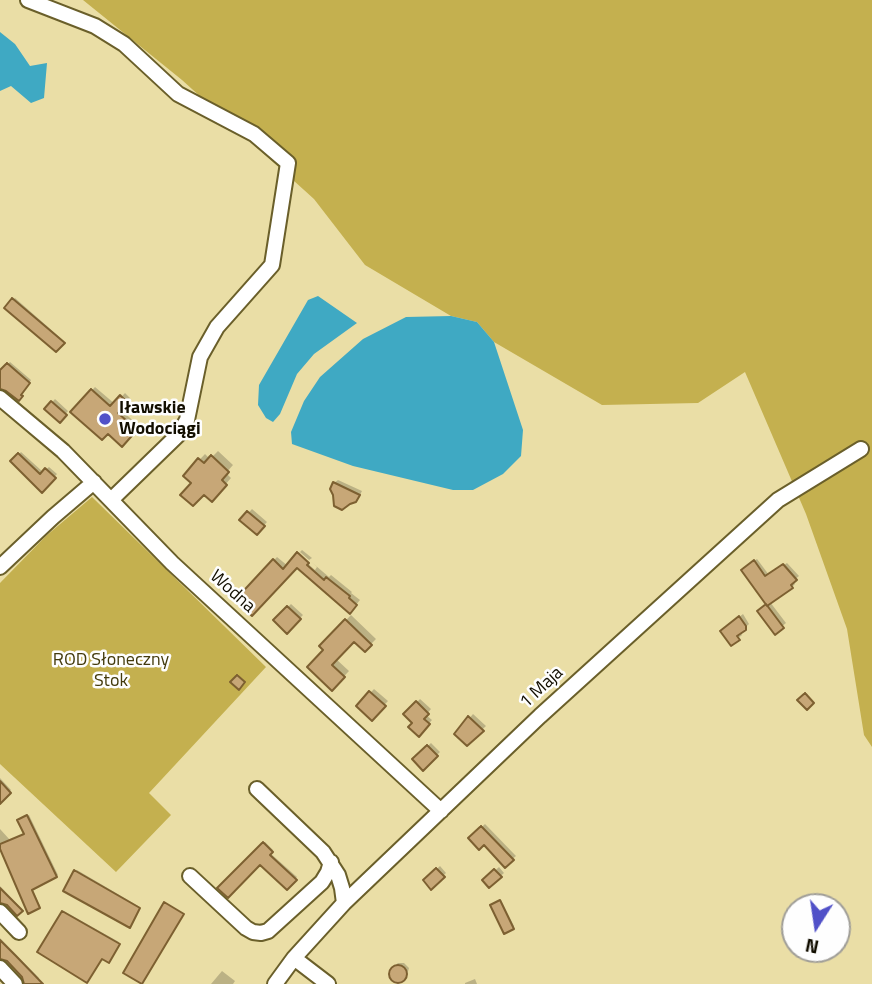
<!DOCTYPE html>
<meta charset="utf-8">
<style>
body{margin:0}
#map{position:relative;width:872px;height:984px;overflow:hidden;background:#eadea6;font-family:"Titillium Web",sans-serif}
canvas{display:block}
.north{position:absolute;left:781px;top:893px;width:70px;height:70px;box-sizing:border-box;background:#fefefe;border:2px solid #a09e98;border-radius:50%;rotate:192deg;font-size:19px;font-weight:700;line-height:28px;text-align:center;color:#120e00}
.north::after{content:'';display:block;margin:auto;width:24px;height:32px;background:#5151c8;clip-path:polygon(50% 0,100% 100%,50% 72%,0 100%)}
</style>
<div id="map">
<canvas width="872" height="984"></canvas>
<div class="north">N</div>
</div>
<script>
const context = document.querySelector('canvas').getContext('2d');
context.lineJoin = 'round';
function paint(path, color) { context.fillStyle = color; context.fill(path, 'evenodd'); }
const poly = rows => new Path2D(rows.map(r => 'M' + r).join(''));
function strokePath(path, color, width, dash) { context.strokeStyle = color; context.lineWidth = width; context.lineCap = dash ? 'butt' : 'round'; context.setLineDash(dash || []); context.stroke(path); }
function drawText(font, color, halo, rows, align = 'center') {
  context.font = font + ' "Titillium Web",sans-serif'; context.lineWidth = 5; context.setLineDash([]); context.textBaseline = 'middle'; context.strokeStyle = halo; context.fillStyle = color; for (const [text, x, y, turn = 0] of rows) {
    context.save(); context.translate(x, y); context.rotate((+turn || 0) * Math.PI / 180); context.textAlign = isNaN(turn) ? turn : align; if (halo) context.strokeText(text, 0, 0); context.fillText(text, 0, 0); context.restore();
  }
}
paint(poly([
 [83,0,872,0,872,747,864,735,847,629,806,514,745,372,698,403,602,405,494,342,477,322,451,316,365,265,314,199,182,80],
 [92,497,266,667,149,793,171,815,116,872,0,764,0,583,46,536]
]), '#c4b04f');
paint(poly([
 [0,32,15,44,30,66,47,63,44,98,31,103,11,86,0,91],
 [318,296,357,323,314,354,297,374,280,414,273,422,266,418,258,405,259,385,308,300],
 [451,316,477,322,494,342,523,430,521,456,503,474,473,490,453,490,353,466,292,444,291,432,304,401,320,377,363,339,406,317]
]), '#3fa9c3');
paint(poly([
 [15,298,64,341,56,350,6,308],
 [10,362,31,380,19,399,0,387,0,372],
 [95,387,115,404,125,393,130,398,120,409,139,426,122,444,108,431,73,412],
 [55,399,68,411,60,421,46,409],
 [218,451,233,465,226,473,231,478,212,500,185,475,205,454,210,459],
 [21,452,43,472,49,467,57,474,42,491,13,461],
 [338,480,362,491,359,497,356,501,334,483],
 [252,509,267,522,257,533,242,520],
 [302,550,312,558,309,560,329,577,331,575,352,592,351,593,360,600,350,612,297,566,237,600,277,557,288,566,298,555,315,570,317,567,300,552],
 [757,559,769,575,787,563,799,576,793,581,795,584,792,587,770,602,786,623,775,632,759,611,768,603,746,567],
 [291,604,303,615,287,631,275,620],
 [743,614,749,624,740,632,742,635,731,644,725,628],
 [351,615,376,639,365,650,355,639,336,659,349,671,332,689,325,650,321,646],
 [374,689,388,701,372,718,358,706],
 [420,699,431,709,426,715,432,720,419,734,415,723,406,714],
 [473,714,486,726,467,744,456,734],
 [431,743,440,752,423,768,414,759],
 [0,778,11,790,0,802],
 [29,815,58,875,32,888,40,906,39,907,0,844,0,829,10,840,26,833,20,819],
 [485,824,516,856,505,865,484,842,470,838],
 [265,842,273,850,270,853,297,877,287,887,260,863,220,888],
 [440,866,446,873,431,887,425,880],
 [499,867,504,873,489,886,485,880],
 [77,870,140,907,131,925,75,871],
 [0,886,22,909,17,914,8,904,0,901],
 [501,900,514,926,513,927,493,904],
 [64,911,119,942,110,960,63,912],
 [0,938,39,978,32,984,26,984,23,976,4,957,0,957],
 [398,963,404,963,409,968,407,975,398,981,393,979,391,976,392,968],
 [222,971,235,981,233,984,211,984],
 [475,979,477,984,465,984,465,983]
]), '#0003');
const building = poly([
 [12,298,65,343,56,352,4,308,12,298],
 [7,363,30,383,21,395,23,396,19,401,6,391,0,389,0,370,7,363],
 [91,389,110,406,120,395,128,403,118,413,137,430,122,447,108,434,102,440,70,412,91,389],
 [51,401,67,415,60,423,44,409,51,401],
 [18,453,40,474,45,468,56,478,42,493,10,461,18,453],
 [211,455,229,472,222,480,227,485,212,502,204,495,193,506,180,495,191,483,183,476,198,458,204,463,211,455],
 [333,482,360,495,356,502,350,504,342,510,334,506,333,495,330,489,333,482],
 [247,511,265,526,257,535,239,520,247,511],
 [297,552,309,563,307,565,324,580,326,577,350,596,349,598,357,605,350,614,297,568,252,616,235,600,273,559,283,569,297,552],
 [754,560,765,576,783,564,797,580,791,585,793,588,767,606,741,570,754,560],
 [766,604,784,628,775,635,757,611,766,604],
 [287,606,301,619,287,634,273,620,287,606],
 [739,616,746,626,746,630,737,636,740,640,731,646,720,631,739,616],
 [345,619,372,645,365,652,354,642,332,665,345,677,332,691,307,667,323,650,319,646,345,619],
 [237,675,245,682,239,690,230,682,237,675],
 [369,691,386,706,372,721,356,706,369,691],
 [805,693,814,703,807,710,797,700,805,693],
 [416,701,429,714,424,719,430,724,419,737,408,727,412,723,403,714,416,701],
 [468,716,484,731,467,746,454,734,468,716],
 [427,745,438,756,423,771,412,759,427,745],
 [0,781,11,793,0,804,0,781],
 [27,815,57,877,32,890,40,908,28,914,0,849,0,844,24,834,17,820,27,815],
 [481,826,514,860,505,868,484,845,479,850,468,838,481,826],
 [263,842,273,852,270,855,297,880,287,890,260,865,228,898,217,888,263,842],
 [436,868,445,877,431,890,423,880,436,868],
 [494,869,502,877,489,888,482,880,494,869],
 [74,870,140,908,130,928,63,891,74,870],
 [0,888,23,911,17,916,7,905,0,903,0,888],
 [500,900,514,929,504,934,490,905,500,900],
 [164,902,184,914,142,984,123,973,164,902],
 [62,911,120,944,109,963,102,959,87,983,37,952,62,911],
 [0,940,16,956,43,984,24,984,22,977,7,961,0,959,0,940],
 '389 974a9 9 0 1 1 18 0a9 9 0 1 1-18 0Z'
]);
paint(building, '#c7a777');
strokePath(building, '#7d6031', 2);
const minor = poly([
 [28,0,95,26,124,44,178,94,254,134,288,163,272,265,217,327,200,357,187,420,179,434,111,500],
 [0,398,63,451,172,563,441,811],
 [0,567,53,517,94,482],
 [257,789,323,852,338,875,342,888,344,903],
 [190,876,246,928,253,932,261,933,268,931,322,882,328,872,331,862],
 [0,912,19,932],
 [294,958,328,984],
 [0,968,15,984],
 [275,984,294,958,344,903,540,716,778,500,861,449]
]);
strokePath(minor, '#6a5f2a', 18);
strokePath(minor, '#fff', 14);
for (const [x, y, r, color] of [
 [105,419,7,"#5151c8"]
]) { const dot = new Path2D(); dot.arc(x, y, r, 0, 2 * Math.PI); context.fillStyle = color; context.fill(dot); strokePath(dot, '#fefefe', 2.5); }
drawText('bold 18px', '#120e00', '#fefefe', [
 ["Iławskie",119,409],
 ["Wodociągi",119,430]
], 'left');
drawText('18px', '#120e00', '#fefefe', [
 ["Wodna",232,592,42],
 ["1 Maja",542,688,-43]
]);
drawText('18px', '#433a0c', '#fefefe', [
 ["ROD Słoneczny",111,661],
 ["Stok",111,682]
]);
</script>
